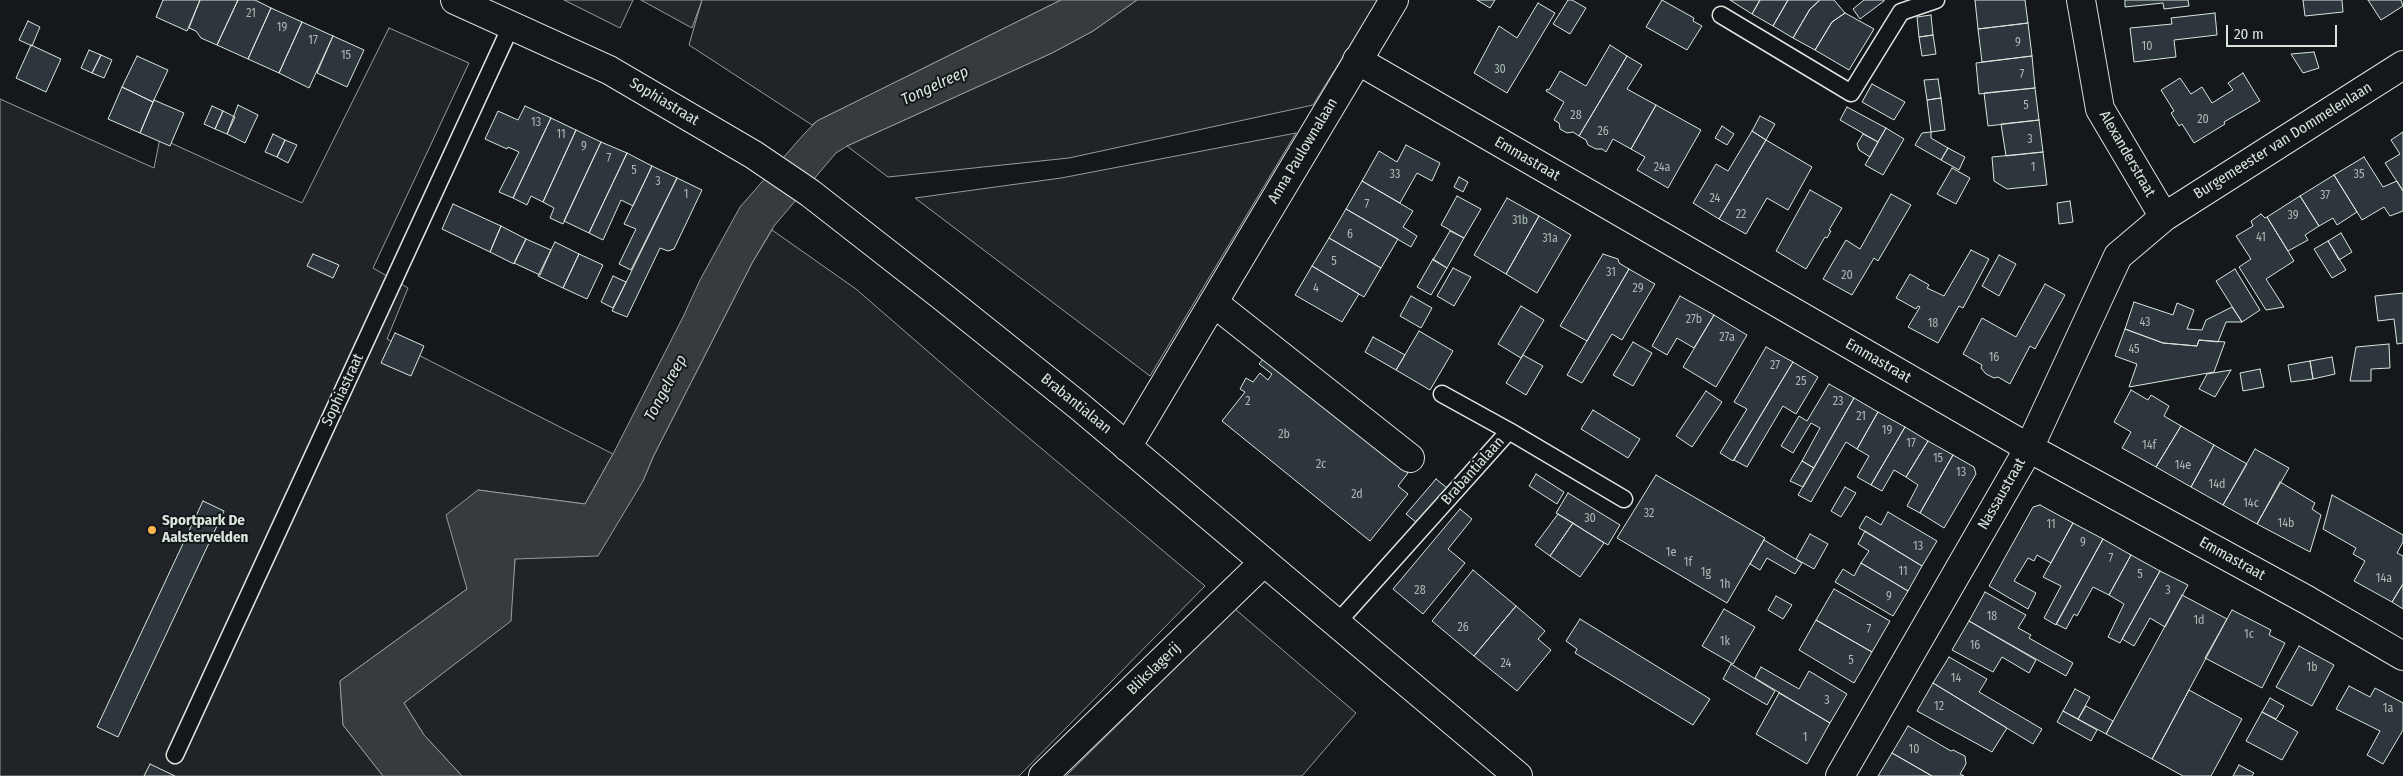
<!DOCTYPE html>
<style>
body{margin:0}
#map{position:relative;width:2403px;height:776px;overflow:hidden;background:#14181c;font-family:"Fira Sans Condensed",sans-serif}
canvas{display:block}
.scale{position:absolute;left:2226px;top:25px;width:111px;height:22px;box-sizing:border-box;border:2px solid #d8e6dc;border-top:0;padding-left:6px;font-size:15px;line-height:18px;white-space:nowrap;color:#d8e6dc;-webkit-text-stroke:4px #14181c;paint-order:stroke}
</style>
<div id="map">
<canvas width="2403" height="776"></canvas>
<div class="scale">20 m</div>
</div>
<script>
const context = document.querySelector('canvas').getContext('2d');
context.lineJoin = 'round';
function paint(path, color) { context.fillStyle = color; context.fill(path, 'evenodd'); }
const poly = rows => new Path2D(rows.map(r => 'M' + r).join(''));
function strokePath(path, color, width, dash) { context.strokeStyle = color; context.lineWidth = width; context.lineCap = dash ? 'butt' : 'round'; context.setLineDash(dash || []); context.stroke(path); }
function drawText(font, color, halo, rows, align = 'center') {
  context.font = font + ' "Fira Sans Condensed",sans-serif'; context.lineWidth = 4; context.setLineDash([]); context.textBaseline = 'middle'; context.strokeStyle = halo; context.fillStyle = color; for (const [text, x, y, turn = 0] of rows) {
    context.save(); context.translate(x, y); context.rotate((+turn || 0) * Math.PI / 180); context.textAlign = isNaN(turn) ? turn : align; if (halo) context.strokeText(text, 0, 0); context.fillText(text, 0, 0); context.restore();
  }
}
const green = poly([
 [564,0,633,0,620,28,564,0],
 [702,0,1061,0,817,121,812,125,689,45,702,0],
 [1137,0,1378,0,1313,105,1069,158,888,177,847,146,1052,53,1093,31,1137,0],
 [389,28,469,63,373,268,408,288,387,339,613,454,585,504,478,490,467,589,340,681,343,725,383,776,0,776,0,99,154,168,160,138,302,203,389,28],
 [1296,133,1150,376,915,198,1061,178,1296,133],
 [772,230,856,289,985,401,1205,586,1019,776,462,776,424,735,404,703,510,621,515,559,643,481,653,457,752,263,772,230],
 [1235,609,1356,713,1302,776,1066,776,1235,609]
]);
paint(green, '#202428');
strokePath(green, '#939e99', 1);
const parking = poly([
 [641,0,702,0,692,28,641,0]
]);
paint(parking, '#24282b');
strokePath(parking, '#939e99', 1);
const water = poly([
 [1061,0,1137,0,1093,31,1052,53,847,146,836,153,774,226,752,263,653,457,643,481,598,556,515,559,511,621,404,703,424,735,462,776,383,776,343,725,340,681,467,589,446,515,478,490,585,504,613,454,683,317,700,280,740,207,804,134,817,121,1061,0]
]);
paint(water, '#363b3e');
strokePath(water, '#939e99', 1);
const building = poly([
 [163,0,200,0,187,31,156,17,163,0],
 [200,0,238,0,217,45,201,38,196,31,189,28,200,0],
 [238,0,255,0,271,8,248,59,217,45,238,0],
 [1477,0,1495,0,1490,8,1477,0],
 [1568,0,1572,0,1586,8,1570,34,1553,24,1568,0],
 [1662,0,1694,18,1693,21,1702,26,1687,50,1646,27,1662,0],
 [1730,0,1760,0,1752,14,1730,0],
 [1760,0,1788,0,1773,26,1752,14,1760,0],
 [1788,0,1820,0,1810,9,1793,38,1773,26,1788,0],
 [1820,0,1834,0,1845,13,1832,22,1815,50,1793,38,1810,9,1820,0],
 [1864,0,1884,0,1884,1,1860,19,1853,9,1864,0],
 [1975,0,2025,0,2028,23,1978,29,1975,0],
 [2125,0,2188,0,2189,6,2164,9,2163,3,2125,7,2125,0],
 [2303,0,2342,0,2343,12,2305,16,2303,0],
 [2368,0,2401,0,2403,6,2381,20,2368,0],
 [1538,3,1555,13,1507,93,1474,73,1499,26,1517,38,1538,3],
 [271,8,302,22,279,73,248,59,271,8],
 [1845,13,1874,29,1849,70,1815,50,1832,22,1845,13],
 [2215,13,2217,35,2174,40,2176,57,2134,62,2130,28,2172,24,2171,18,2215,13],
 [1931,15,1933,35,1919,37,1917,17,1931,15],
 [28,21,40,27,32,46,19,40,28,21],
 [302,22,333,36,309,88,279,73,302,22],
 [2028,23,2032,56,1982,62,1978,29,2028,23],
 [1933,35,1936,54,1922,56,1919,37,1933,35],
 [333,36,364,50,347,87,317,73,333,36],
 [31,45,61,59,46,92,16,78,31,45],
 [1610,45,1627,56,1579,136,1573,132,1567,133,1560,129,1559,123,1554,120,1564,102,1546,91,1547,89,1549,90,1560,71,1586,86,1610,45],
 [89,50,101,55,92,73,81,68,89,50],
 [2314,52,2319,68,2303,73,2291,54,2314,52],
 [101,55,112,60,104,78,92,73,101,55],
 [137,56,168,70,153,102,122,87,137,56],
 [1627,56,1642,65,1627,89,1656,105,1631,149,1613,139,1606,152,1602,149,1596,149,1588,145,1586,140,1579,136,1627,56],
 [2032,56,2035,88,1979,94,1976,63,2032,56],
 [2243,73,2260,101,2224,122,2225,124,2194,143,2182,124,2179,126,2171,113,2174,111,2161,90,2180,78,2191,94,2202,87,2212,103,2233,90,2228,83,2243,73],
 [1938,79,1941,98,1927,100,1924,80,1938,79],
 [1872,84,1905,102,1894,120,1862,102,1872,84],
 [122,87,153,102,140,133,108,119,122,87],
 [2035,88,2039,120,1988,126,1984,93,2035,88],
 [1941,98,1945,130,1931,132,1927,100,1941,98],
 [154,100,184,113,170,146,140,133,154,100],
 [238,105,258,115,245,143,227,134,238,105],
 [1656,105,1701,130,1668,188,1637,170,1645,157,1631,149,1656,105],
 [212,106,223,111,215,129,204,124,212,106],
 [525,106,551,118,513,198,499,192,519,152,508,147,507,149,485,139,498,111,518,120,525,106],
 [1847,107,1886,128,1878,142,1840,120,1847,107],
 [223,111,235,117,227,134,215,129,223,111],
 [1760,116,1775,124,1766,140,1752,131,1760,116],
 [551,118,576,130,543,202,531,196,527,205,513,198,551,118],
 [2039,120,2043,152,2006,156,2001,124,2039,120],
 [1722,126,1734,134,1727,145,1715,138,1722,126],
 [1886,128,1904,139,1883,175,1865,165,1886,128],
 [576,130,601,142,563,224,550,218,554,208,543,202,576,130],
 [1752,131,1766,140,1719,219,1693,203,1716,164,1728,171,1752,131],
 [1931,132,1931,138,1948,148,1941,160,1915,145,1922,133,1931,132],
 [2403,132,2403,191,2385,163,2400,154,2391,140,2403,132],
 [273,134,285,140,277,157,265,152,273,134],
 [1863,134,1878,142,1870,157,1859,150,1857,144,1863,134],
 [285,140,297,145,288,163,277,157,285,140],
 [1766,140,1812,167,1788,210,1767,198,1746,234,1719,219,1766,140],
 [601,142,627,153,589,233,564,221,601,142],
 [1406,145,1440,163,1432,181,1417,173,1400,203,1362,181,1379,151,1397,162,1406,145],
 [1948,148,1965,157,1959,170,1941,160,1948,148],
 [2043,152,2047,185,2007,189,1994,181,1992,157,2043,152],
 [627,153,652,166,633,206,621,200,603,240,589,233,627,153],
 [2364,157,2383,187,2397,181,2403,191,2403,211,2390,216,2384,207,2362,220,2334,175,2364,157],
 [652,166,677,178,631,270,619,264,636,229,624,224,652,166],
 [1952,168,1970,178,1956,204,1937,194,1952,168],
 [2334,175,2357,212,2337,225,2333,218,2319,226,2300,196,2334,175],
 [1459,177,1468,182,1463,192,1454,187,1459,177],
 [677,178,702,190,674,249,668,251,660,248,627,317,612,311,677,178],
 [1362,181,1413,211,1403,227,1417,236,1411,247,1346,209,1362,181],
 [1810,190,1842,208,1829,230,1831,231,1827,238,1825,237,1806,269,1776,251,1810,190],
 [1891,194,1911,205,1878,261,1874,258,1852,295,1823,279,1846,240,1860,249,1891,194],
 [1457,196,1481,209,1464,238,1441,225,1457,196],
 [2300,196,2319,226,2305,235,2308,240,2288,251,2267,217,2300,196],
 [1507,198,1539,216,1506,274,1474,255,1507,198],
 [2070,201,2073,222,2059,224,2057,203,2070,201],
 [453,204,501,226,490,252,442,229,453,204],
 [1346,209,1398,239,1381,268,1329,238,1346,209],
 [2261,214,2265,218,2267,217,2294,261,2266,279,2284,307,2266,310,2239,267,2251,259,2236,236,2253,226,2251,221,2261,214],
 [1539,216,1571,235,1537,293,1506,274,1539,216],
 [501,226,526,239,514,264,490,252,501,226],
 [1450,231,1464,238,1447,268,1433,260,1450,231],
 [2341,233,2352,252,2339,260,2328,241,2341,233],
 [1329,238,1381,268,1364,297,1312,266,1329,238],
 [526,239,551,250,540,275,514,263,526,239],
 [2328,241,2346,270,2332,278,2314,249,2328,241],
 [555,242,579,254,563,288,538,276,555,242],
 [1971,250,1989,259,1963,308,1959,306,1938,343,1908,327,1920,307,1918,306,1916,309,1896,298,1910,274,1929,285,1927,288,1944,296,1971,250],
 [313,254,339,265,333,278,307,266,313,254],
 [579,254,603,265,587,299,563,288,579,254],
 [1603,254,1618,259,1619,263,1629,269,1587,341,1560,326,1603,254],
 [1999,255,2016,264,1999,296,1982,286,1999,255],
 [1433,259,1447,268,1431,295,1417,287,1433,259],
 [1312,266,1359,294,1342,322,1295,295,1312,266],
 [1453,268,1471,277,1454,306,1437,296,1453,268],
 [1629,269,1655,284,1622,340,1612,334,1582,383,1567,375,1629,269],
 [2235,269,2260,310,2242,322,2216,281,2235,269],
 [613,276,626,282,613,308,601,302,613,276],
 [2045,284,2065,295,2035,349,2030,346,2010,384,1998,377,1994,378,1986,374,1981,368,1982,365,1963,354,1982,318,2016,337,2045,284],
 [2403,293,2403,343,2397,344,2394,319,2378,321,2375,296,2403,293],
 [1411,296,1432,308,1421,328,1400,316,1411,296],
 [1680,296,1714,315,1694,348,1677,338,1667,355,1652,346,1680,296],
 [2134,302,2173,315,2177,303,2194,310,2187,329,2202,330,2206,320,2232,307,2242,322,2226,322,2218,342,2199,340,2197,346,2163,343,2125,329,2134,302],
 [1521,306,1544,320,1521,358,1498,344,1521,306],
 [1714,315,1747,335,1716,387,1683,367,1714,315],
 [2125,329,2163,343,2197,346,2199,340,2225,342,2214,372,2129,387,2137,364,2115,356,2125,329],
 [1419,331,1453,351,1430,390,1396,370,1419,331],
 [395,333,424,346,411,376,381,363,395,333],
 [1373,337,1405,355,1396,370,1365,352,1373,337],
 [1633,342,1652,353,1633,386,1613,375,1633,342],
 [2389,344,2390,368,2371,369,2371,381,2350,381,2356,347,2389,344],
 [1766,347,1793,362,1733,461,1720,453,1747,409,1734,402,1766,347],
 [1270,351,1311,394,1408,473,1398,486,1408,494,1370,541,1222,421,1245,392,1240,389,1246,378,1253,382,1260,373,1268,380,1272,374,1259,364,1270,351],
 [1523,355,1543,366,1526,395,1506,383,1523,355],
 [2332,357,2335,374,2313,379,2310,361,2332,357],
 [2310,361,2313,379,2291,382,2288,365,2310,361],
 [1793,362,1818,377,1796,414,1783,406,1747,467,1734,460,1793,362],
 [2260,369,2264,387,2243,391,2240,373,2260,369],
 [2231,370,2215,397,2199,389,2207,374,2231,370],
 [1829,384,1854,398,1814,468,1802,461,1820,428,1811,423,1793,453,1781,446,1799,416,1807,421,1829,384],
 [2131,390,2148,400,2151,395,2169,406,2164,416,2181,426,2156,467,2122,448,2131,432,2114,422,2131,390],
 [1706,391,1722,402,1692,447,1676,436,1706,391],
 [1854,398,1878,412,1857,449,1846,442,1811,502,1798,495,1854,398],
 [1593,410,1640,439,1628,458,1581,429,1593,410],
 [1878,412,1905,427,1871,485,1857,477,1869,456,1857,449,1878,412],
 [2181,426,2214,445,2191,487,2156,467,2181,426],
 [1905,427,1928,441,1906,477,1894,470,1882,491,1871,485,1905,427],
 [1928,441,1953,455,1920,513,1907,506,1918,485,1906,477,1928,441],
 [2214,445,2247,464,2223,505,2191,487,2214,445],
 [2255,449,2289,468,2257,524,2223,505,2255,449],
 [1953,455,1974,467,1976,474,1944,528,1920,513,1953,455],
 [1802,461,1814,468,1803,487,1790,481,1802,461],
 [1536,474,1564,492,1557,504,1529,486,1536,474],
 [1656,475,1765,538,1727,603,1617,538,1656,475],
 [1436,479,1447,488,1417,523,1406,514,1436,479],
 [2280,482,2315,503,2312,509,2321,515,2310,552,2257,524,2280,482],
 [1845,487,1856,493,1841,517,1831,511,1845,487],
 [1568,493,1620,525,1608,545,1556,513,1568,493],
 [2332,495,2403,535,2403,542,2397,553,2403,556,2403,584,2392,602,2354,581,2365,561,2353,554,2356,548,2323,529,2332,495],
 [203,501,224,511,118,737,97,727,203,501],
 [2040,505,2073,523,2051,563,2037,555,2034,561,2028,558,2014,581,2036,593,2028,609,1989,586,2033,507,2040,505],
 [1460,509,1472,519,1448,549,1465,563,1423,614,1393,589,1460,509],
 [1888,512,1937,541,1922,566,1859,528,1866,516,1881,525,1888,512],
 [1558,514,1573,523,1550,556,1535,545,1558,514],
 [1573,523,1604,543,1580,577,1550,556,1573,523],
 [2073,523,2103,539,2056,625,2044,618,2061,586,2043,577,2073,523],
 [1865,531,1922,566,1908,591,1861,563,1869,551,1858,544,1865,531],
 [1810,534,1828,544,1814,569,1796,559,1810,534],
 [2103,539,2131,555,2109,595,2093,587,2077,616,2074,614,2066,629,2056,624,2103,539],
 [1764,540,1802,563,1795,574,1767,558,1760,570,1750,564,1764,540],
 [2131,555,2160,571,2120,643,2108,637,2124,604,2109,595,2131,555],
 [1861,563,1908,591,1893,616,1835,582,1843,569,1854,576,1861,563],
 [1473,570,1516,606,1474,656,1432,621,1473,570],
 [2160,571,2188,585,2165,627,2150,618,2134,646,2122,639,2160,571],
 [2403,584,2403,609,2392,602,2403,584],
 [1834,589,1890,621,1872,652,1816,620,1834,589],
 [1985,592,2026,615,2018,628,2031,635,2029,638,2073,663,2066,676,1969,621,1985,592],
 [2182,595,2227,619,2152,759,2106,734,2182,595],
 [1776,596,1792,605,1783,619,1768,610,1776,596],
 [1516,606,1545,631,1538,639,1551,650,1517,691,1474,656,1516,606],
 [1724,609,1755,627,1733,664,1702,646,1724,609],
 [2232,610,2271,630,2269,635,2285,643,2262,688,2205,658,2232,610],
 [1580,619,1710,699,1693,725,1575,653,1577,649,1566,641,1580,619],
 [1816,620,1872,652,1854,683,1799,650,1816,620],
 [1969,621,2036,660,2029,673,2002,657,1993,672,1952,650,1969,621],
 [2299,646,2334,665,2312,706,2276,687,2299,646],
 [1949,657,1987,679,1979,692,2042,729,2033,744,1933,683,1949,657],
 [1731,664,1775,691,1767,705,1723,679,1731,664],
 [1761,667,1799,689,1809,671,1847,694,1830,723,1755,678,1761,667],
 [1933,683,2007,728,1992,752,1917,711,1933,683],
 [2349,686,2370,697,2375,688,2403,703,2403,730,2383,764,2367,755,2380,731,2336,709,2349,686],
 [2075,689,2090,697,2078,719,2063,711,2075,689],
 [2189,690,2242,719,2211,776,2183,776,2152,759,2189,690],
 [1779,693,1830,723,1807,764,1756,734,1779,693],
 [2270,698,2284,706,2276,719,2262,712,2270,698],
 [2086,706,2113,721,2106,734,2078,719,2086,706],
 [2063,711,2097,730,2091,741,2057,722,2063,711],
 [2262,712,2298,732,2282,760,2246,741,2262,712],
 [1908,726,1951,751,1953,750,1965,756,1966,764,1960,774,1964,776,1932,776,1892,753,1908,726],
 [1892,753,1932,776,1878,776,1892,753],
 [150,764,175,776,144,776,150,764],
 [2239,765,2254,773,2252,776,2233,776,2239,765]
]);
paint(building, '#2c363c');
strokePath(building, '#d8e6dc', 1);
const lane = poly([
 [1721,15,1851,93,1901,12,1936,0],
 [1442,394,1509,431,1624,499],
 [1337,623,1509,431],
 [175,755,511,26]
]);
const street = poly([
 [2081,0,2100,109,2164,217],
 [1357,60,2029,448,2307,600,2403,656],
 [1214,303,1410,458],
 [1127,447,1394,0],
 [1043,776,1264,562],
 [1840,776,2029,448,2118,256,2164,217,2403,65]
]);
const secondary = poly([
 [455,0,609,70,754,155,810,193,943,297,1079,406,1518,776]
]);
strokePath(lane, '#d8e6dc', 19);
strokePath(street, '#d8e6dc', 30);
strokePath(secondary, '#d8e6dc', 30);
strokePath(lane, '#14181c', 16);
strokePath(street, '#14181c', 28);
strokePath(secondary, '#14181c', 28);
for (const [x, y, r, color] of [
 [152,530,5,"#ffb74d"]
]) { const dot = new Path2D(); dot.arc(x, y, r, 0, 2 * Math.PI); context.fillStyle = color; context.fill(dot); strokePath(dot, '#14181c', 2); }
drawText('12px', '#adbab4', null, [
 ["21",251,14],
 ["19",282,28],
 ["17",313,41],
 ["9",2018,43],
 ["10",2147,47],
 ["15",346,56],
 ["30",1500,70],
 ["7",2022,75],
 ["5",2026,106],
 ["28",1576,116],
 ["20",2203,120],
 ["13",536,123],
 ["26",1603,132],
 ["11",561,135],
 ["3",2030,140],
 ["9",584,147],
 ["7",609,159],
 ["24a",1662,168],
 ["1",2033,168],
 ["5",634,171],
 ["33",1395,175],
 ["35",2359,175],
 ["3",658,182],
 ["1",686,195],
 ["37",2325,196],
 ["24",1715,199],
 ["7",1367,205],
 ["22",1741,215],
 ["39",2293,216],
 ["31b",1520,221],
 ["6",1350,235],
 ["41",2261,238],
 ["31a",1550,239],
 ["5",1334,262],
 ["31",1611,273],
 ["20",1847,276],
 ["4",1316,289],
 ["29",1638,289],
 ["27b",1694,320],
 ["43",2145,323],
 ["18",1933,324],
 ["27a",1727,338],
 ["45",2134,350],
 ["16",1994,358],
 ["27",1775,366],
 ["25",1801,382],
 ["2",1248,402],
 ["23",1838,402],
 ["21",1861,417],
 ["19",1887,431],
 ["2b",1284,435],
 ["17",1911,444],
 ["14f",2149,446],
 ["15",1938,459],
 ["2c",1321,465],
 ["14e",2183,466],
 ["13",1961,473],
 ["14d",2217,485],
 ["2d",1357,495],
 ["14c",2251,504],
 ["32",1649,514],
 ["30",1590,519],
 ["14b",2286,524],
 ["11",2051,525],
 ["9",2083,543],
 ["13",1918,547],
 ["1e",1671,553],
 ["7",2111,559],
 ["1f",1688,563],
 ["11",1903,572],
 ["1g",1706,573],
 ["5",2140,575],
 ["14a",2384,579],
 ["1h",1725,585],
 ["28",1420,591],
 ["3",2168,591],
 ["9",1889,597],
 ["18",1992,617],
 ["1d",2199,621],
 ["26",1463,628],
 ["7",1869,630],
 ["1c",2249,635],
 ["1k",1725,642],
 ["16",1975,646],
 ["5",1851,661],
 ["24",1506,664],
 ["1b",2312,668],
 ["14",1956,679],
 ["3",1827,701],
 ["12",1939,707],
 ["1a",2388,709],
 ["1",1805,738],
 ["10",1914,750]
]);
drawText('15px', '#d8e6dc', '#14181c', [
 ["Sophiastraat",664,102,31],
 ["Burgemeester van Dommelenlaan",2283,141,-32],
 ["Anna Paulownalaan",1303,151,-59],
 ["Alexanderstraat",2127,154,60],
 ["Emmastraat",1527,159,30],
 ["Emmastraat",1878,361,30],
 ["Sophiastraat",343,390,-65],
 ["Brabantialaan",1076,404,39],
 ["Brabantialaan",1473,471,-48],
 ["Nassaustraat",2002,494,-60],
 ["Emmastraat",2232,559,29],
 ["Blikslagerij",1154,669,-44]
]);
drawText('bold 15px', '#d8e6dc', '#14181c', [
 ["Sportpark De",162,521],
 ["Aalstervelden",162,538]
], 'left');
drawText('italic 16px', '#d8e6dc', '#14181c', [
 ["Tongelreep",935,86,-25],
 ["Tongelreep",666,388,-62]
]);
</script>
